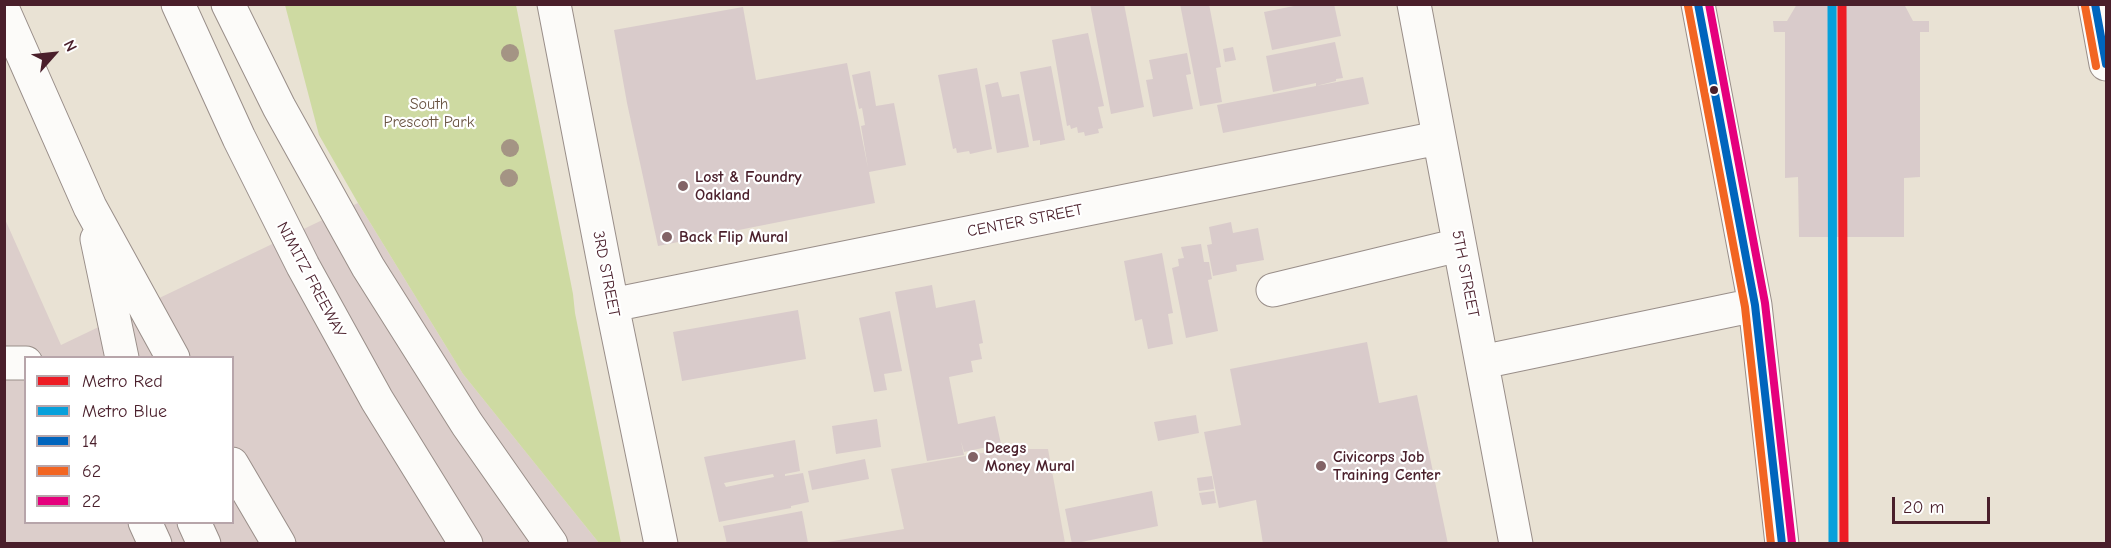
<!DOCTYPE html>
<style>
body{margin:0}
#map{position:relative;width:2111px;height:548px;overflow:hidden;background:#e9e2d4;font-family:"Comic Neue",sans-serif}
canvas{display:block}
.frame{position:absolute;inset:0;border:6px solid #4a1f2b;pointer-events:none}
.legend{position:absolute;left:24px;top:356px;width:210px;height:168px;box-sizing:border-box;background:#fff;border:2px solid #b7a5aa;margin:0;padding:8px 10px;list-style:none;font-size:18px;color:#4a1f2b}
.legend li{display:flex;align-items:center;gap:12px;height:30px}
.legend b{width:30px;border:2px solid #b7a5aa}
.north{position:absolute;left:24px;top:24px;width:60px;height:60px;-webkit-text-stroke:4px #fff;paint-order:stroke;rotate:63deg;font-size:16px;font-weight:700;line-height:24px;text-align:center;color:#4a1f2b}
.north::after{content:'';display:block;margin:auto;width:21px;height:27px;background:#4a1f2b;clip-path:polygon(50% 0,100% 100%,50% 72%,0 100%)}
.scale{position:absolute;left:1892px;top:497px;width:98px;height:27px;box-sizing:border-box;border:3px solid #4a1f2b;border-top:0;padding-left:8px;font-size:18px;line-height:21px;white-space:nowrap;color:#4a1f2b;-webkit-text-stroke:4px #fff;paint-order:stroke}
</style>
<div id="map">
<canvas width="2111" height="548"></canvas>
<div class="frame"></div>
<ul class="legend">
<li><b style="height:8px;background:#ed1c24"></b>Metro Red</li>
<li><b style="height:8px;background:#07a0db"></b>Metro Blue</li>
<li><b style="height:8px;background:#0065bd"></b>14</li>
<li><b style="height:8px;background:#f26522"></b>62</li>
<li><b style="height:8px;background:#e5007d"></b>22</li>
</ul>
<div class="north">N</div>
<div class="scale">20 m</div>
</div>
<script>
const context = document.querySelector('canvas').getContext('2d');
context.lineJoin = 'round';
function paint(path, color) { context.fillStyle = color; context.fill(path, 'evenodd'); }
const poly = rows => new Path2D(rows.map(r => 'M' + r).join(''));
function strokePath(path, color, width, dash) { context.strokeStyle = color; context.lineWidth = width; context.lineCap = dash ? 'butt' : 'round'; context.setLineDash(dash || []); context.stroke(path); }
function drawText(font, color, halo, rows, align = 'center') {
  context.font = font + ' "Comic Neue",sans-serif'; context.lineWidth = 4.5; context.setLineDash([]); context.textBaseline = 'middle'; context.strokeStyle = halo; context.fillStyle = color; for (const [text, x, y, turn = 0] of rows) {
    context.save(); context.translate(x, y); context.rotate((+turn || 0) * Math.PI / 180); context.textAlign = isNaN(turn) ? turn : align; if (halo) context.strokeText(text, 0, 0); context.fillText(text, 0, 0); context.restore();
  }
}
paint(poly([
 [358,203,463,374,599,543,5,543,4,217,61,345],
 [26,358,232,358,232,522,26,522],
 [1005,449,1048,449,1065,543,822,543,904,529,891,469]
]), '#dccecb');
paint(poly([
 [285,5,516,5,573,294,575,313,621,543,599,543,463,374,358,203,319,135]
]), '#cedaa2');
paint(poly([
 [1090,4,1124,4,1144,107,1111,114],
 [1180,4,1209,4,1221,67,1216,68,1222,102,1200,106],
 [1304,4,1334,4,1341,36,1272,50,1264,12],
 [1797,4,1904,4,1913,21,1929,21,1929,32,1920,32,1920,177,1904,178,1904,237,1799,237,1798,177,1785,178,1785,32,1774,32,1773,21,1787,21],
 [743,7,756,80,847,63,868,168,861,126,865,125,862,108,859,109,852,75,870,71,876,106,894,103,906,165,869,172,875,203,658,246,627,103,614,30],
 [1088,33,1104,106,1098,107,1103,128,1098,129,1099,133,1085,136,1084,132,1078,133,1077,127,1071,129,1070,125,1067,126,1052,40],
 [1335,42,1343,78,1336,79,1336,81,1316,86,1316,83,1273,92,1266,56],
 [1233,47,1236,60,1225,62,1223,49],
 [1187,53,1191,74,1186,75,1193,109,1153,117,1146,80,1153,79,1149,60],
 [1051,66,1065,140,1040,145,1040,140,1033,141,1020,72],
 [977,68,992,149,970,154,969,151,957,153,956,148,953,149,938,75],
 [1363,77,1369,104,1223,133,1217,105],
 [998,82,1002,97,1019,94,1029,147,997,153,985,85],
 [1231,222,1233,233,1258,228,1264,260,1236,265,1237,271,1213,276,1207,245,1212,244,1209,227],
 [1201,244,1204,262,1209,262,1212,279,1208,280,1218,331,1186,338,1172,268,1179,266,1178,259,1184,258,1181,247],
 [1162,253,1173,313,1168,314,1173,344,1148,349,1142,319,1135,321,1124,261],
 [932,285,936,308,975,300,983,343,979,344,982,359,971,361,973,372,949,377,958,424,995,416,1001,444,964,452,961,441,964,455,927,461,895,292],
 [798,310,806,359,682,381,673,332],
 [890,311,902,371,884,374,887,390,874,392,859,318],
 [1367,342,1379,403,1417,395,1448,544,1263,544,1256,500,1219,508,1204,432,1241,425,1230,369],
 [1196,415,1199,433,1158,441,1154,422],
 [877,419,881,447,836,454,832,426],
 [795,440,800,471,785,474,785,476,803,473,809,502,791,506,791,508,719,522,704,457],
 [773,474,774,477,726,487,724,483],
 [865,459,869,479,812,490,808,471],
 [1212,476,1214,489,1199,491,1197,478],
 [1152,491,1158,526,1072,544,1065,509],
 [1214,491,1216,503,1202,505,1199,493],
 [802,511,808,543,727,544,723,526]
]), '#d9cbcb');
const minor = poly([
 [554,4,612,305,661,544],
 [1414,4,1516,544],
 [1698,4,1755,305,1782,544],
 [1273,290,1459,245],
 [612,305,1438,138],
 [1482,362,1755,305],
 [4,363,26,363],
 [145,522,155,544]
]);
const major = poly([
 [2095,4,2106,64]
]);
const highway = poly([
 [178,4,239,138,303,266,377,400,466,544],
 [228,4,279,107,368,267,467,424,551,544],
 [4,12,90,207,173,358],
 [97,239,122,358],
 [232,464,279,544],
 [194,522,204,544]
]);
strokePath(minor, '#998e89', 35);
strokePath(major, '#998e89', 35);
strokePath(highway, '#998e89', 35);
strokePath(minor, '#fcfbf9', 33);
strokePath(major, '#fcfbf9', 33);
strokePath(highway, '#fcfbf9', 33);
strokePath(poly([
 [1698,4,1755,305,1782,544],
 [2095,4,2106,64]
]), '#0065bd', 8);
strokePath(poly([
 [1688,6,1745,307,1771,544],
 [2085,6,2096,66]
]), '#f26522', 8);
strokePath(poly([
 [1709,4,1765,303,1792,543]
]), '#e5007d', 8);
strokePath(poly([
 [1842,4,1844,544]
]), '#ed1c24', 9);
strokePath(poly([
 [1832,4,1833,544]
]), '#07a0db', 9);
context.fillStyle = '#a49484';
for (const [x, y] of [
 [510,53],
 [510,148],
 [509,178]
]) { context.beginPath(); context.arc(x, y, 9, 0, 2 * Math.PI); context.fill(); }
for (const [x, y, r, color] of [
 [1714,90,5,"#4a1f2b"],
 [683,186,6,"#826366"],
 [667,237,6,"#826366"],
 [973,457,6,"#826366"],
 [1321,466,6,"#826366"]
]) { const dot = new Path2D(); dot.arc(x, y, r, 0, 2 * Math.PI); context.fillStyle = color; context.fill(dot); strokePath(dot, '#fff', 2); }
drawText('16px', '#6b5543', '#fff', [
 ["South",429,104],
 ["Prescott Park",429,122]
]);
drawText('bold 16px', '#4a1f2b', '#fff', [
 ["Lost & Foundry",695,177],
 ["Oakland",695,195],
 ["Back Flip Mural",679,237],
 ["Deegs",985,448],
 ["Money Mural",985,466],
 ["Civicorps Job",1333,457],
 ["Training Center",1333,475]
], 'left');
drawText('16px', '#4a1f2b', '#fff', [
 ["CENTER STREET",1025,221,-11],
 ["3RD STREET",606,274,79],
 ["5TH STREET",1465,274,79],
 ["NIMITZ FREEWAY",311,280,62]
]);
</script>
